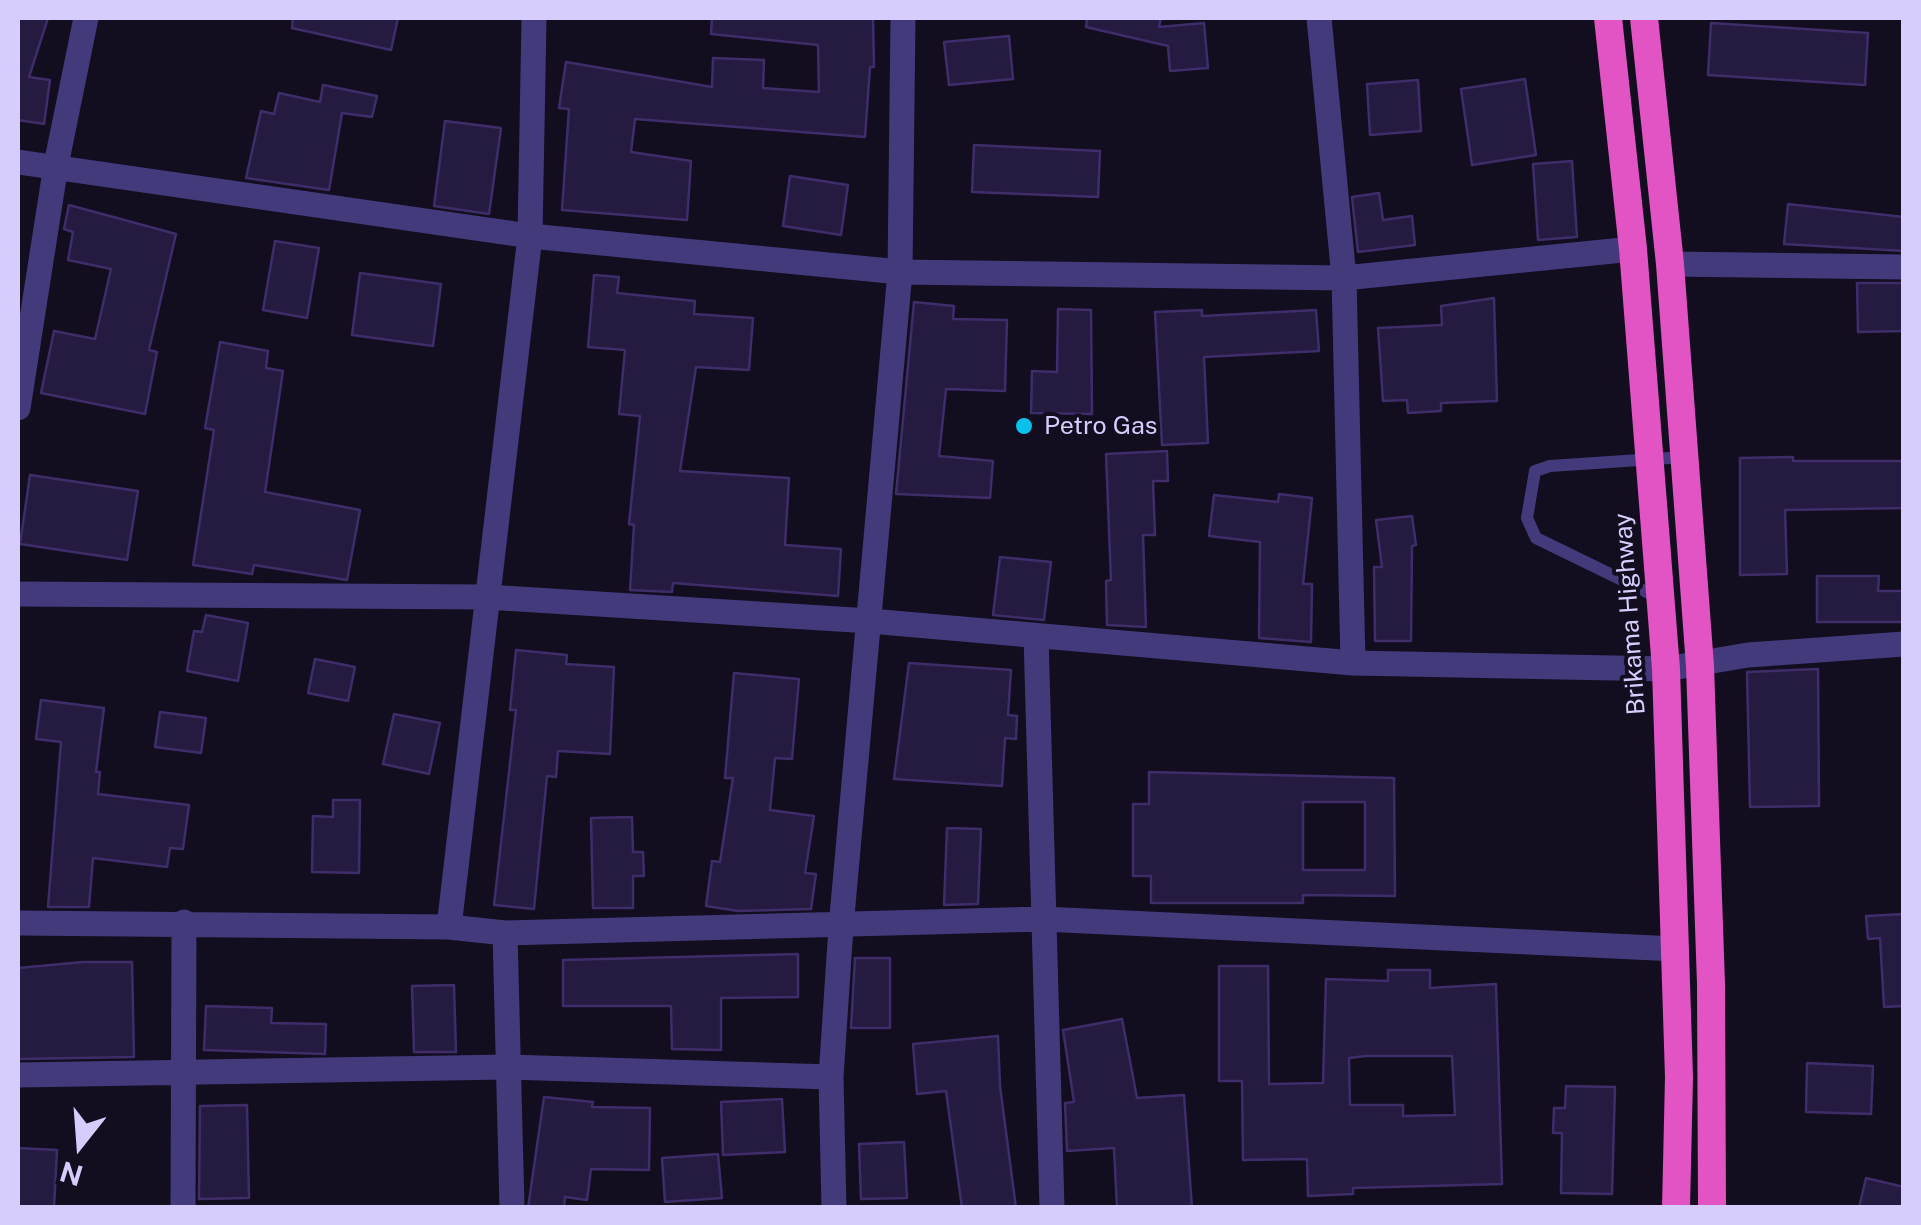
<!DOCTYPE html>
<style>
body{margin:0}
#map{position:relative;width:1921px;height:1225px;overflow:hidden;background:#120d1f;font-family:"Public Sans",sans-serif}
canvas{display:block}
.frame{position:absolute;inset:0;border:20px solid #d7cdfd;pointer-events:none}
.north{position:absolute;left:30px;top:1095px;width:100px;height:100px;-webkit-text-stroke:8px #120d1f;paint-order:stroke;rotate:197deg;font-size:28px;font-weight:700;line-height:40px;text-align:center;color:#d7cdfd}
.north::after{content:'';display:block;margin:auto;width:35px;height:45px;background:#d7cdfd;clip-path:polygon(50% 0,100% 100%,50% 72%,0 100%)}
</style>
<div id="map">
<canvas width="1921" height="1225"></canvas>
<div class="frame"></div>
<div class="north">N</div>
</div>
<script>
const context = document.querySelector('canvas').getContext('2d');
context.lineJoin = 'round';
function paint(path, color) { context.fillStyle = color; context.fill(path, 'evenodd'); }
const poly = rows => new Path2D(rows.map(r => 'M' + r).join(''));
function strokePath(path, color, width, dash) { context.strokeStyle = color; context.lineWidth = width; context.lineCap = dash ? 'butt' : 'round'; context.setLineDash(dash || []); context.stroke(path); }
function drawText(font, color, halo, rows, align = 'center') {
  context.font = font + ' "Public Sans",sans-serif'; context.lineWidth = 8; context.setLineDash([]); context.textBaseline = 'middle'; context.strokeStyle = halo; context.fillStyle = color; for (const [text, x, y, turn = 0] of rows) {
    context.save(); context.translate(x, y); context.rotate((+turn || 0) * Math.PI / 180); context.textAlign = isNaN(turn) ? turn : align; if (halo) context.strokeText(text, 0, 0); context.fillText(text, 0, 0); context.restore();
  }
}
const building = poly([
 [18,18,48,18,29,77,50,80,44,124,18,120,18,18],
 [293,18,398,18,391,50,292,28,293,18],
 [712,18,873,18,874,67,870,67,865,137,635,119,631,152,691,161,687,220,562,210,569,109,559,108,566,62,712,87,713,58,764,60,763,88,819,92,818,45,711,34,712,18],
 [1087,18,1161,18,1159,27,1204,23,1208,68,1170,71,1168,46,1086,27,1087,18],
 [1711,23,1868,33,1865,85,1708,75,1711,23],
 [1009,36,1013,79,949,85,944,42,1009,36],
 [1525,79,1536,155,1472,165,1461,89,1525,79],
 [1418,80,1421,131,1370,135,1367,84,1418,80],
 [323,85,377,96,372,117,342,113,329,190,246,178,261,111,274,114,279,93,320,102,323,85],
 [445,121,501,128,489,214,434,206,445,121],
 [974,145,1100,151,1098,197,972,192,974,145],
 [1572,161,1577,237,1538,240,1533,164,1572,161],
 [790,176,848,185,841,235,783,226,790,176],
 [1379,193,1383,220,1412,216,1415,245,1358,252,1352,197,1379,193],
 [1788,204,1904,217,1904,251,1784,244,1788,204],
 [69,205,176,234,149,350,157,352,145,414,41,393,54,331,95,339,111,269,68,260,73,232,64,229,69,205],
 [275,241,319,248,307,318,263,310,275,241],
 [360,273,441,284,433,346,352,335,360,273],
 [594,275,619,277,617,293,695,301,694,314,753,318,749,370,696,367,680,471,789,478,785,545,841,549,838,596,673,583,672,592,630,590,634,525,629,524,640,416,619,414,625,350,588,347,594,275],
 [1857,283,1904,283,1904,331,1858,332,1857,283],
 [1494,298,1497,401,1441,403,1441,411,1408,413,1407,400,1383,401,1378,328,1442,325,1441,306,1494,298],
 [914,302,954,306,953,319,1007,320,1005,391,946,389,939,456,993,461,990,498,896,494,914,302],
 [1058,309,1091,310,1092,414,1031,413,1032,371,1057,372,1058,309],
 [1202,310,1202,316,1316,310,1319,351,1204,357,1208,443,1162,445,1155,312,1202,310],
 [220,342,268,351,266,368,283,371,265,492,360,510,347,580,254,565,252,574,193,565,214,430,205,428,220,342],
 [1167,451,1168,481,1153,481,1155,535,1143,535,1146,627,1107,625,1106,581,1111,580,1106,454,1167,451],
 [1793,457,1793,461,1904,461,1904,508,1785,510,1787,574,1740,575,1740,458,1793,457],
 [30,475,138,491,127,560,20,544,30,475],
 [1279,494,1312,498,1303,584,1312,584,1311,642,1259,638,1260,542,1209,536,1214,495,1278,502,1279,494],
 [1412,516,1416,545,1412,546,1411,641,1375,641,1374,567,1382,567,1376,520,1412,516],
 [1000,557,1051,562,1044,620,993,615,1000,557],
 [1817,576,1879,576,1878,591,1904,591,1904,622,1817,622,1817,576],
 [206,615,248,623,238,681,187,671,194,631,202,632,206,615],
 [516,650,567,655,566,664,614,667,610,754,558,751,556,777,547,776,534,909,494,905,516,710,510,710,516,650],
 [315,659,355,667,348,701,308,693,315,659],
 [909,663,1011,670,1008,715,1017,716,1016,739,1005,738,1002,786,894,779,909,663],
 [1818,669,1819,806,1750,807,1747,672,1818,669],
 [734,673,799,679,792,759,775,758,770,810,814,816,805,873,816,874,811,909,738,911,706,906,712,861,720,862,733,778,725,778,734,673],
 [41,700,104,708,96,772,100,772,98,794,189,805,183,849,170,848,167,867,93,858,89,907,48,907,61,742,36,739,41,700],
 [160,712,206,718,201,753,155,747,160,712],
 [394,714,440,723,429,774,383,764,394,714],
 [1149,772,1394,778,1395,896,1303,895,1303,903,1151,903,1151,876,1133,876,1133,804,1149,804,1149,772],
 [1303,802,1365,802,1365,870,1303,870,1303,802],
 [333,800,360,800,359,873,312,872,313,816,333,817,333,800],
 [632,817,633,852,643,852,644,876,633,876,633,908,593,908,591,818,632,817],
 [947,828,981,829,978,904,944,905,947,828],
 [1904,914,1904,1006,1884,1007,1880,938,1868,939,1866,916,1904,914],
 [798,954,798,997,721,998,721,1050,672,1049,671,1006,563,1006,563,960,798,954],
 [855,958,890,958,890,1028,851,1028,855,958],
 [83,962,132,962,134,1057,18,1059,18,968,83,962],
 [1219,966,1268,966,1269,1084,1323,1083,1326,979,1388,981,1388,970,1430,970,1430,988,1496,984,1502,1184,1353,1188,1353,1194,1308,1196,1307,1159,1243,1160,1242,1081,1219,1081,1219,966],
 [1366,1056,1452,1056,1455,1115,1403,1116,1403,1105,1350,1105,1349,1058,1366,1056],
 [454,985,456,1052,414,1052,412,986,454,985],
 [206,1006,272,1008,271,1023,326,1024,325,1054,204,1050,206,1006],
 [1122,1019,1137,1098,1184,1095,1192,1208,1117,1208,1114,1148,1067,1151,1065,1103,1074,1102,1063,1030,1122,1019],
 [998,1036,1000,1086,1016,1208,962,1208,946,1091,917,1094,913,1044,998,1036],
 [1807,1063,1873,1066,1871,1114,1806,1112,1807,1063],
 [1566,1086,1615,1087,1612,1194,1561,1193,1562,1133,1553,1133,1554,1108,1565,1108,1566,1086],
 [544,1097,593,1102,592,1107,650,1108,649,1170,591,1169,587,1200,565,1197,564,1208,528,1208,544,1097],
 [782,1099,785,1152,723,1155,721,1102,782,1099],
 [247,1105,249,1198,199,1199,200,1106,247,1105],
 [904,1142,907,1198,861,1199,859,1144,904,1142],
 [18,1148,57,1150,54,1208,18,1208,18,1148],
 [718,1154,722,1198,665,1202,662,1158,718,1154],
 [1866,1178,1904,1187,1904,1208,1859,1208,1866,1178]
]);
paint(building, '#251a3f');
strokePath(building, '#3f2d6a', 2.5);
strokePath(poly([
 [1659,598,1536,538,1527,518,1535,471,1550,466,1684,457]
]), '#433a7c', 12);
strokePath(poly([
 [1319,18,1344,278,1353,663],
 [18,162,530,236,900,272,1344,278,1633,249],
 [1670,264,1904,267],
 [18,408,56,165,86,18],
 [18,594,487,597,870,621,1353,663,1666,669,1748,655,1904,644],
 [1036,636,1052,1208],
 [18,923,449,927,505,933,1043,919,1676,949],
 [449,927,530,236,534,18],
 [505,933,512,1208],
 [18,1075,508,1067,831,1077],
 [183,1208,184,922],
 [834,1208,831,1077,841,927,900,272,903,18]
]), '#433a7c', 25);
strokePath(poly([
 [1608,18,1633,249,1666,669,1679,1077,1676,1208],
 [1644,18,1670,264,1700,666,1711,984,1712,1208]
]), '#e253c4', 28);
for (const [x, y, r, color] of [
 [1024,426,10,"#0ac1ec"]
]) { const dot = new Path2D(); dot.arc(x, y, r, 0, 2 * Math.PI); context.fillStyle = color; context.fill(dot); strokePath(dot, '#120d1f', 4); }
drawText('25px', '#d7cdfd', '#120d1f', [
 ["Petro Gas",1044,426]
], 'left');
drawText('25px', '#d7cdfd', '#120d1f', [
 ["Brikama Highway",1630,614,-94]
]);
</script>
